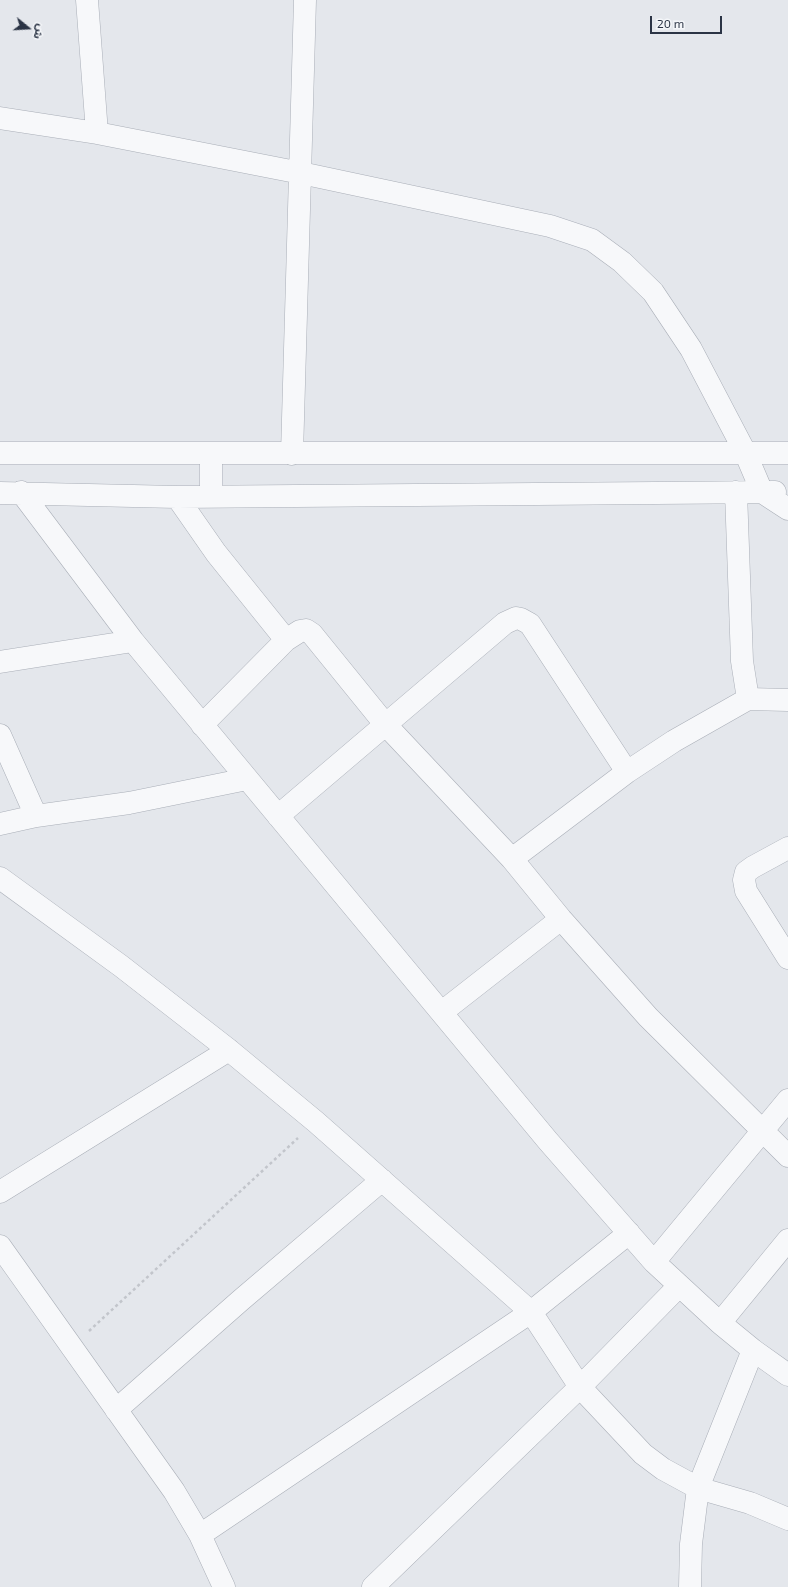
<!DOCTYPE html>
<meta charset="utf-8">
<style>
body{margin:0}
#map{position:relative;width:788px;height:1587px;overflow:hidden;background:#e4e7ec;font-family:"Exo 2","Noto Sans Arabic",sans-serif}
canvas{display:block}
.north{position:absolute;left:8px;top:8px;width:40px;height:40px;-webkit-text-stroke:3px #f4f6f9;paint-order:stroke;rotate:108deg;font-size:11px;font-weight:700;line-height:16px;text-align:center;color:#2b3445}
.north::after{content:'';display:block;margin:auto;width:14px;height:18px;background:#2b3445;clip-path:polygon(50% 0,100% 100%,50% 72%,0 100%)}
.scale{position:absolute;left:650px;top:16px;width:72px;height:18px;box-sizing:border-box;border:2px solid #2b3445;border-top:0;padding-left:5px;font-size:12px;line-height:14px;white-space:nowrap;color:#2b3445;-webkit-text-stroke:3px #f4f6f9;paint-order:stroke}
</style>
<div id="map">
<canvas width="788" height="1587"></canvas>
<div class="north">ش</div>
<div class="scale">20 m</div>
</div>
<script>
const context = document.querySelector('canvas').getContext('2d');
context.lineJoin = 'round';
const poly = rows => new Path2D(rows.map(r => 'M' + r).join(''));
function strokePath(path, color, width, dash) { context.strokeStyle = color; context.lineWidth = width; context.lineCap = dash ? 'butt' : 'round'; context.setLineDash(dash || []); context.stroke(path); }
const minor = poly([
 [87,0,97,133],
 [0,118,97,133,301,173,550,226,592,240,622,262,653,292,691,349,745,452,762,492,788,509],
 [0,453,788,453],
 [292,454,305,0],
 [21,492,133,641,548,1141,654,1262,720,1323,753,1350,788,1375],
 [0,493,177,497,775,492],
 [211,495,211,454],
 [177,497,216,553,286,640],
 [0,662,133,641],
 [748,699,788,700],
 [202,725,286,640,300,631,306,630,312,634,385,724,512,859,561,919,648,1017,788,1156],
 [0,735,36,816],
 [278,816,505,623,516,618,521,619,530,624,627,772],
 [0,824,36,816,129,803,247,779],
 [788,848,753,867,746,872,744,880,746,891,788,958],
 [512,859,627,772,674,741,748,699,742,661,736,492],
 [0,878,121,966,229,1050,316,1122,531,1312,580,1387,643,1454,663,1469,698,1488,750,1503,788,1519],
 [442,1012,561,919],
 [0,1192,229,1050],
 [0,1246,174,1491,200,1535,224,1587],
 [654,1262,788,1100],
 [720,1323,788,1240],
 [116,1410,241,1300,382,1180],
 [200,1535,531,1312,629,1233],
 [373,1587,580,1387,679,1286],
 [690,1587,691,1544,698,1488,753,1350]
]);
strokePath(minor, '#a9aeb7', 23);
strokePath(poly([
 [89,1331,298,1138]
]), '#c2c5cb', 2.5, [3, 3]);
strokePath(minor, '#f7f8fa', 22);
</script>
